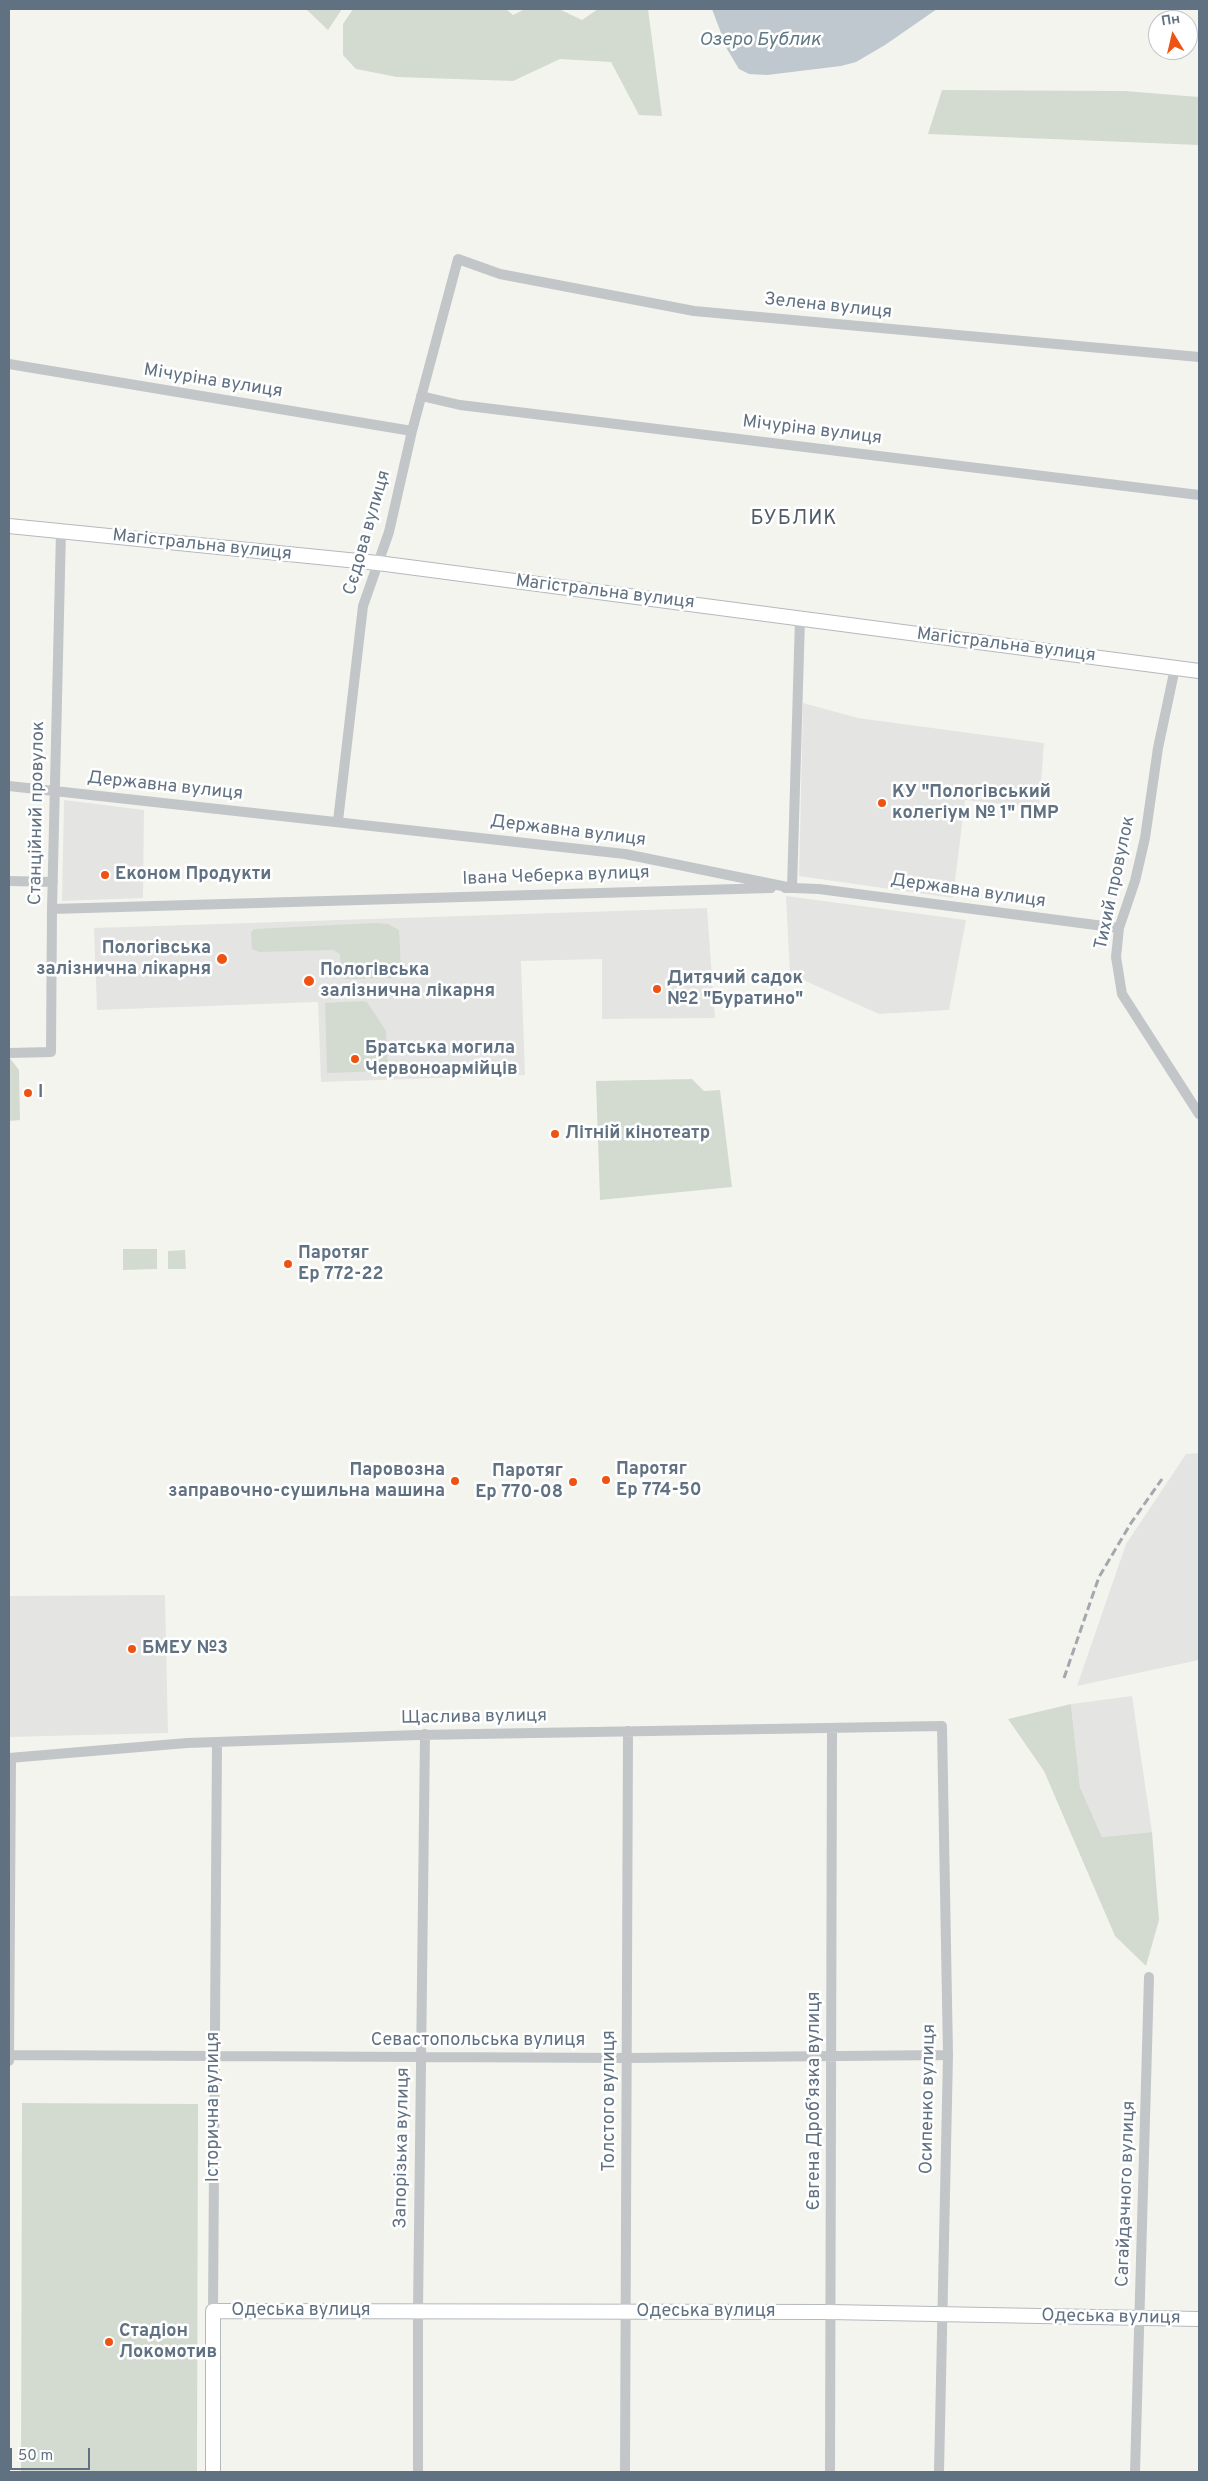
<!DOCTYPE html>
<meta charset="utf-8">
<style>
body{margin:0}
#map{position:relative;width:1208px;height:2481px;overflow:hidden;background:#f4f4ef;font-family:Overpass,sans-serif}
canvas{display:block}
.frame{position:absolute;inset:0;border:10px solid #607182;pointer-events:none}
.north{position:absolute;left:1148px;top:10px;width:50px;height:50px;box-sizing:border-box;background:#fff;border:1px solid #bfc6cd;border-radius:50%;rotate:351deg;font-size:14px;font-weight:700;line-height:20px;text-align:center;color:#607182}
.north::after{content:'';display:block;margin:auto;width:18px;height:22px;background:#ef5313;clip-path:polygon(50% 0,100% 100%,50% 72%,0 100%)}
.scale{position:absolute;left:10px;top:2448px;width:80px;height:22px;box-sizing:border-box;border:2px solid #607182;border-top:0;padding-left:6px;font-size:15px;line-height:18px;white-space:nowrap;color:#607182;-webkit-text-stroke:4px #fff;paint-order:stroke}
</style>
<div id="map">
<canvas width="1208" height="2481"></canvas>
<div class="frame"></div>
<div class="north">Пн</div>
<div class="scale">50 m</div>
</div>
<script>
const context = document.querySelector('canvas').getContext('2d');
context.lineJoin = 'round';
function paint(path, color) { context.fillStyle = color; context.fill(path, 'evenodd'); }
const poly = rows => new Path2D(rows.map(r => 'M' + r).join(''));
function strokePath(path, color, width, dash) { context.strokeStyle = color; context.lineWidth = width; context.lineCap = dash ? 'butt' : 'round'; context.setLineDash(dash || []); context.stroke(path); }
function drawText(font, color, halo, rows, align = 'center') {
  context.font = font + ' Overpass,sans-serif'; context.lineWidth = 5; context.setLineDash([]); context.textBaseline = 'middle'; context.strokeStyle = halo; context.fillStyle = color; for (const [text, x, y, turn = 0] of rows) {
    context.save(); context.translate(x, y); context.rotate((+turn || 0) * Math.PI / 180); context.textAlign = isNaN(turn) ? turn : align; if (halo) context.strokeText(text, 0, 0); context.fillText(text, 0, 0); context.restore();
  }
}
paint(poly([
 [803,703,858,718,1044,743,1039,808,965,800,953,898,799,876],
 [64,800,144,810,143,898,62,901],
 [786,896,966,920,949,1010,879,1014,790,974],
 [707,908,715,1018,602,1019,602,959,521,961,525,1075,321,1082,318,1002,97,1010,94,928],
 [1199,1453,1199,1660,1077,1686,1126,1544,1186,1454],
 [165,1595,168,1733,9,1737,9,1596],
 [1132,1696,1152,1832,1102,1837,1080,1787,1071,1704]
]), '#e4e5e3');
paint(poly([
 [306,9,342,9,328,30],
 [353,9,506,9,513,15,525,9,559,9,582,20,598,9,648,9,662,116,639,115,611,62,560,59,513,81,397,77,356,69,343,55,343,24],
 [942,90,1125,91,1199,97,1199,145,928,134],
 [375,923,388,924,399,930,401,968,400,974,395,978,344,979,341,975,340,954,333,950,260,952,252,949,251,933,254,929],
 [362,1001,367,1002,386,1031,388,1071,327,1073,325,1003],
 [9,1057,19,1070,20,1120,9,1121],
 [692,1079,704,1091,720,1090,732,1187,600,1200,596,1081],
 [123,1249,157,1249,157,1269,123,1270],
 [185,1250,186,1269,168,1269,168,1251],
 [1071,1704,1080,1787,1102,1837,1152,1832,1159,1920,1146,1966,1115,1936,1044,1771,1008,1719],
 [22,2103,198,2104,197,2472,21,2472]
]), '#d3dbd0');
paint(poly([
 [712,9,937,9,885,45,856,62,841,66,767,75,749,74,739,69,727,49]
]), '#bec8ce');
const secondary = poly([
 [9,526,378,563,1199,671],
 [213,2472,213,2311,829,2312,1199,2319]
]);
strokePath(secondary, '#b4b9be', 16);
strokePath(poly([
 [9,364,412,431],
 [421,396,460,405,1199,495],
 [1175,668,1158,748,1145,838,1135,881,1119,928,1116,957,1122,994,1199,1114],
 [9,786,625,854,792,888,819,889,1119,928],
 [338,821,363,606,389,532,412,431,458,259,500,274,694,311,1199,357],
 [9,881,53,882],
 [785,888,792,888,800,619],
 [52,909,771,888],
 [9,1053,51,1052,52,909,61,531],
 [9,1758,187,1743,418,1735,942,1726,948,2055,939,2472],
 [9,2055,627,2058,948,2055],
 [9,2061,11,1758],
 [213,2311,217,1743],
 [418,2472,418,2311,425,1734],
 [625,2472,628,1731],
 [830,2472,832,1729],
 [1135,2472,1149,1977]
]), '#c2c6c9', 10);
strokePath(secondary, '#fff', 14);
strokePath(poly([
 [1064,1678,1099,1577,1131,1523,1162,1479]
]), '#a2a8ae', 3, [8, 4]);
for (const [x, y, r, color] of [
 [882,803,5,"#ef5313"],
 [105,875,5,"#ef5313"],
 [222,959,6,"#ef5313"],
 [309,981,6,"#ef5313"],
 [657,989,5,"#ef5313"],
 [355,1059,5,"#ef5313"],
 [28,1093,5,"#ef5313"],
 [555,1134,5,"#ef5313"],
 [288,1264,5,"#ef5313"],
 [606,1480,5,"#ef5313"],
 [455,1481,5,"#ef5313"],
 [573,1482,5,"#ef5313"],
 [132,1649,5,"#ef5313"],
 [109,2342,5,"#ef5313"]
]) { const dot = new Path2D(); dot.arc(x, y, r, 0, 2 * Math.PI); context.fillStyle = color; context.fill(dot); strokePath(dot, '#fff', 2); }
drawText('18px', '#607182', '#fff', [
 ["Зелена вулиця",828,307,6],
 ["Мічуріна вулиця",213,382,9],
 ["Мічуріна вулиця",812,431,7],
 ["Сєдова вулиця",368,533,-74],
 ["Магістральна вулиця",202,546,6],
 ["Магістральна вулиця",605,593,7],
 ["Магістральна вулиця",1006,646,7],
 ["Державна вулиця",165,787,6],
 ["Станційний провулок",38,813,-89],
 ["Державна вулиця",568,832,7],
 ["Івана Чеберка вулиця",556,877,-2],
 ["Тихий провулок",1116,883,-78],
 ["Державна вулиця",968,892,8],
 ["Щаслива вулиця",474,1718,-1],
 ["Севастопольська вулиця",478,2041],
 ["Осипенко вулиця",929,2099,-89],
 ["Толстого вулиця",610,2101,-90],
 ["Євгена Дроб’язка вулиця",815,2101,-90],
 ["Історична вулиця",214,2107,-90],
 ["Запорізька вулиця",403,2148,-89],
 ["Сагайдачного вулиця",1127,2194,-88],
 ["Одеська вулиця",301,2311],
 ["Одеська вулиця",706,2312],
 ["Одеська вулиця",1111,2318,1]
]);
drawText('bold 18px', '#607182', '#fff', [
 ["КУ \"Пологівський",892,793],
 ["колегіум № 1\" ПМР",892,814],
 ["Економ Продукти",115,875],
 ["Пологiвська",211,949,"right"],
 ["залiзнична лiкарня",211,970,"right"],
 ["Пологівська",320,971],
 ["залізнична лікарня",320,992],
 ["Дитячий садок",667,979],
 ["№2 \"Буратино\"",667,1000],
 ["Братська могила",365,1049],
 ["Червоноармійців",365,1070],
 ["І",38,1093],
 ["Літній кінотеатр",565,1134],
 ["Паротяг",298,1254],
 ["Ер 772-22",298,1275],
 ["Паротяг",616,1470],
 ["Ер 774-50",616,1491],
 ["Паровозна",445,1471,"right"],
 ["заправочно-сушильна машина",445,1492,"right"],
 ["Паротяг",563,1472,"right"],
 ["Ер 770-08",563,1493,"right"],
 ["БМЕУ №3",142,1649],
 ["Стадіон",119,2332],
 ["Локомотив",119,2353]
], 'left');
drawText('italic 19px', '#607a87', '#fff', [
 ["Озеро Бублик",760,41]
]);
context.letterSpacing = '1px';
drawText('20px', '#4f5b67', '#fff', [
 ["БУБЛИК",794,520]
]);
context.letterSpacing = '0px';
</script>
